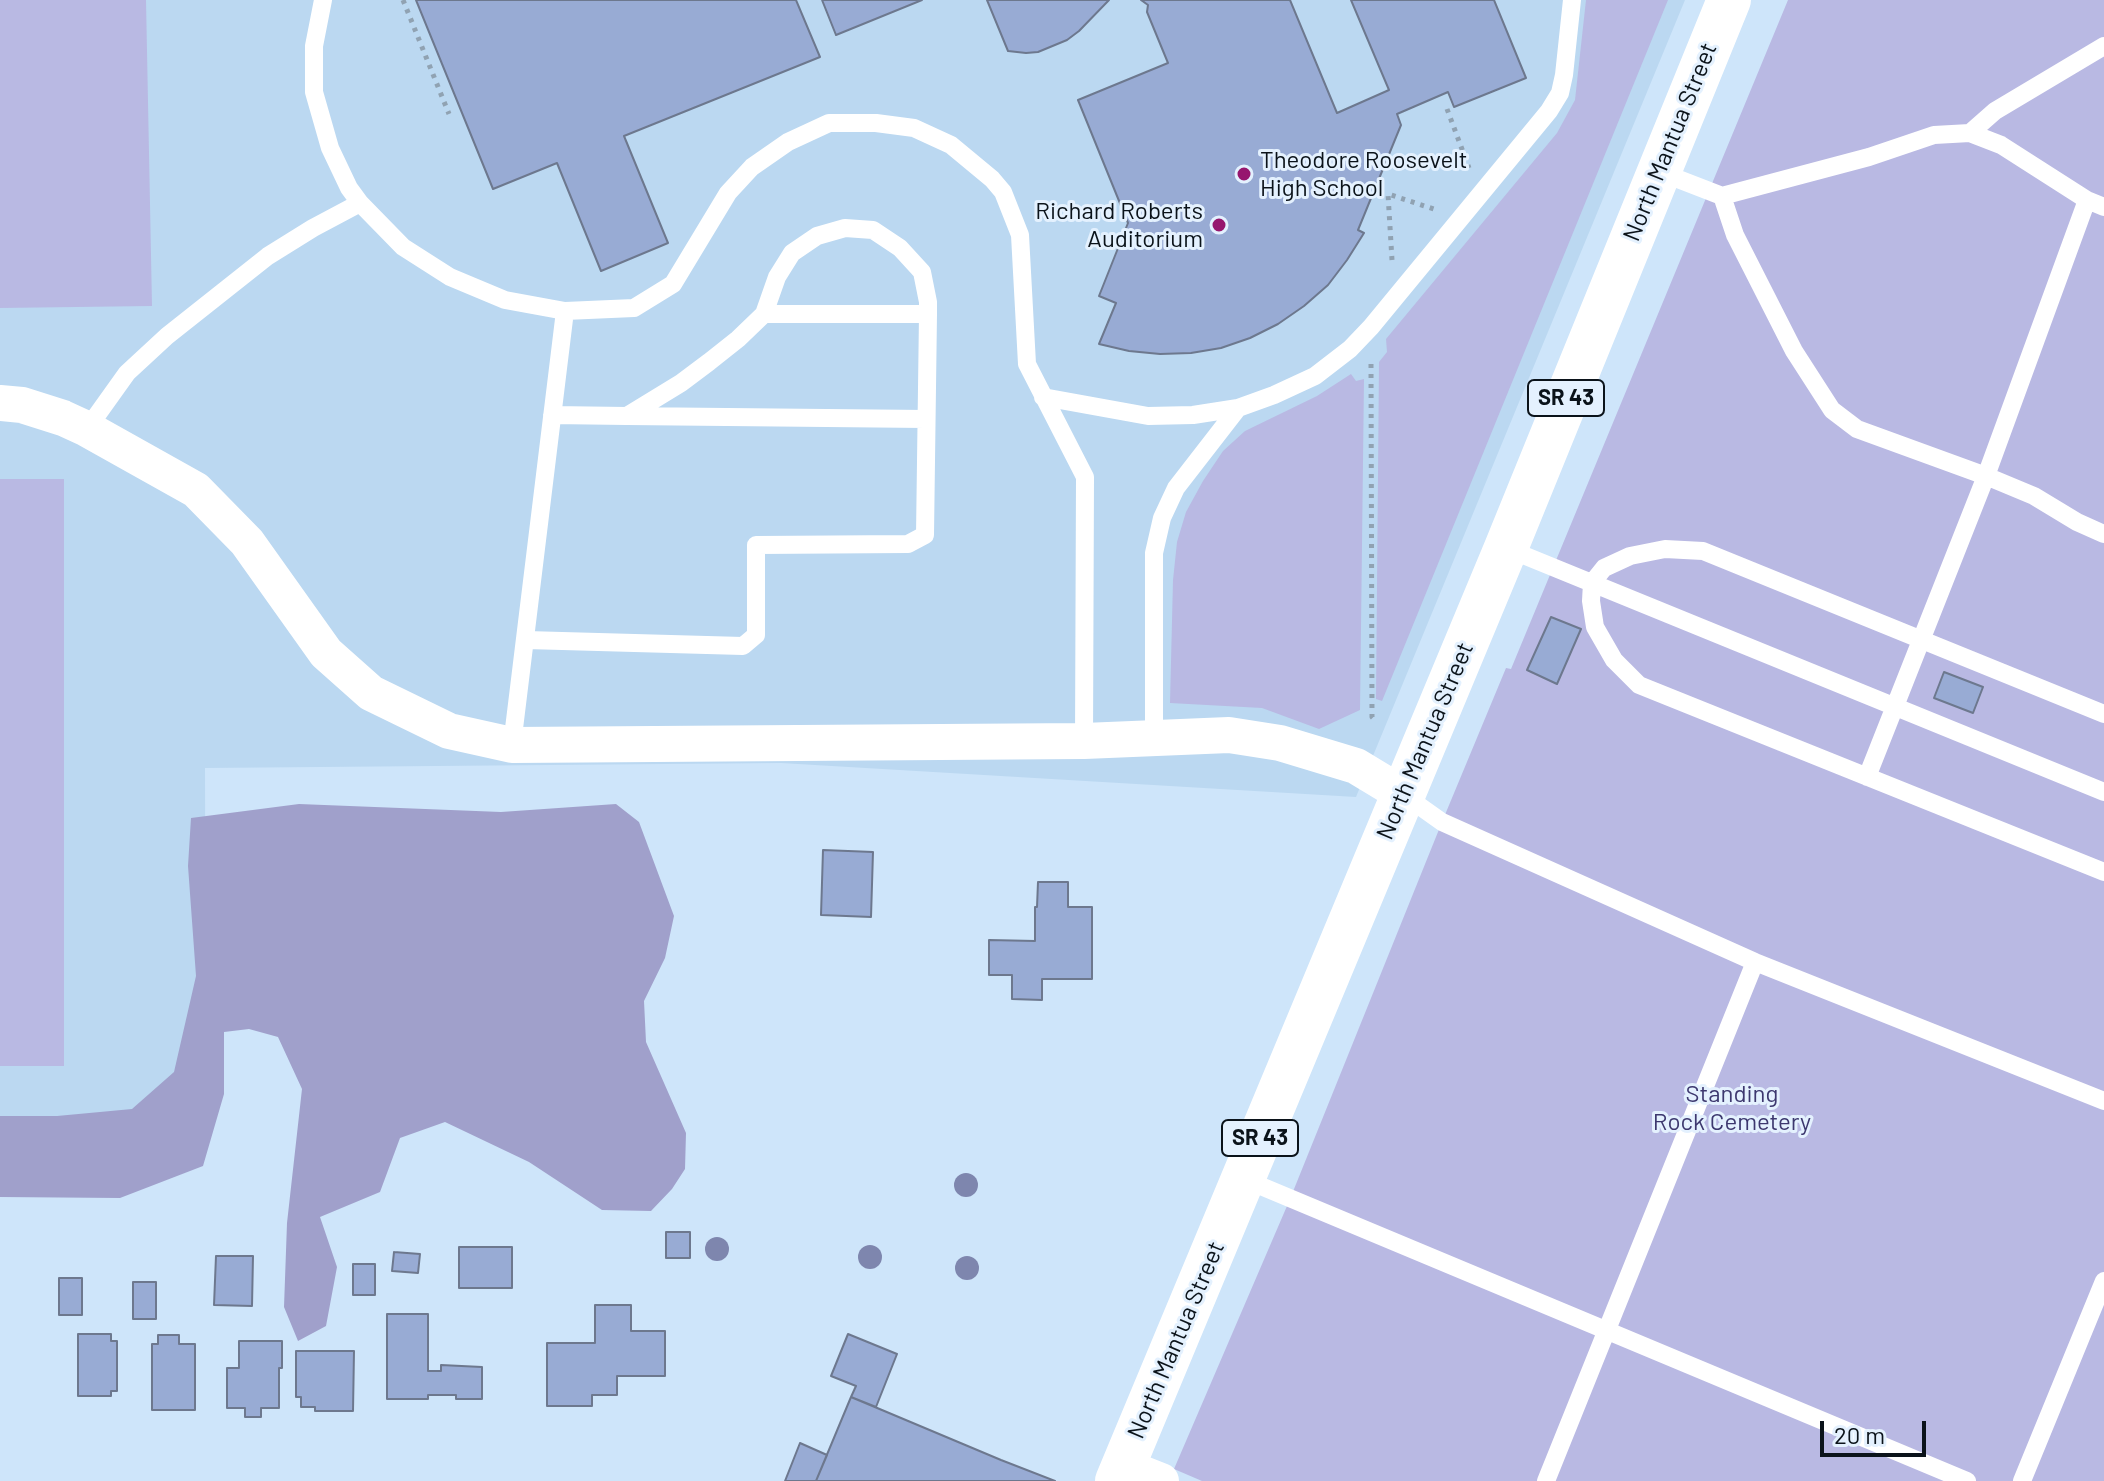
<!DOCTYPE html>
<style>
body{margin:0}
#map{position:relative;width:2104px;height:1481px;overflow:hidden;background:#cee5fa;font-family:Barlow,sans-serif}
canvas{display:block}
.scale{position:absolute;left:1820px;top:1421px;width:106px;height:36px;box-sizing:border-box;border:4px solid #0b131a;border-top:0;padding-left:10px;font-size:24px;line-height:28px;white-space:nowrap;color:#0b131a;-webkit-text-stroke:6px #e4f1fe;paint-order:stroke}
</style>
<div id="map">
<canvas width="2104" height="1481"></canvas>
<div class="scale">20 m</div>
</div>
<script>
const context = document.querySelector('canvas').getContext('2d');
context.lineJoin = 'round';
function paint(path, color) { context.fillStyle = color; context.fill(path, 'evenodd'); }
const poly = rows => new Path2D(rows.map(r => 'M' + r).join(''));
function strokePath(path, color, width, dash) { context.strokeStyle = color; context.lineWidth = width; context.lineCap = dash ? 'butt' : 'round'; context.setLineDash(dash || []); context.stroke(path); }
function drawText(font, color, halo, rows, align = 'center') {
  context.font = font + ' Barlow,sans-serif'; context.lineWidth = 6; context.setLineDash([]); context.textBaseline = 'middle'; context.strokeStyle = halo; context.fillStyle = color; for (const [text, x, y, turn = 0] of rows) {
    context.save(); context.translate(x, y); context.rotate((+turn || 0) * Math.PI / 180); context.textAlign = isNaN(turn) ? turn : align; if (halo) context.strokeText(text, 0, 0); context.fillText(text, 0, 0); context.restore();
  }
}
paint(poly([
 [0,0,1685,0,1356,797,781,763,205,768,206,1134,0,1133]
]), '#bbd8f1');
paint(poly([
 [0,0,146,0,152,306,0,308],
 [1586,0,1668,0,1382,701,1376,699,1379,362,1387,352,1386,339,1557,133,1575,100],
 [1788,0,2104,0,2104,1481,1202,1481,1174,1469,1290,1199,1442,822,1506,668,1511,669],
 [1351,374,1356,381,1364,379,1360,710,1319,729,1262,708,1170,703,1173,580,1177,542,1186,512,1203,481,1223,451,1245,431,1317,396],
 [0,479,64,479,64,1066,0,1066]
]), '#b9b9e3');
paint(poly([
 [299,804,501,812,616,804,639,822,674,916,665,958,644,1001,646,1042,686,1133,685,1169,672,1189,651,1211,602,1210,529,1162,445,1122,400,1138,380,1192,320,1217,337,1267,326,1326,298,1341,284,1307,287,1223,302,1089,278,1037,249,1029,224,1032,224,1094,203,1166,120,1198,0,1197,0,1116,57,1116,132,1109,174,1072,196,976,188,866,191,818]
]), '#a0a0cb');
const building = poly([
 [416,0,796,0,820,57,624,136,668,243,601,271,557,163,493,189,416,0],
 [822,0,922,0,836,35,822,0],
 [987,0,1109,0,1079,31,1067,40,1038,52,1026,53,1008,51,987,0],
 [1141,0,1290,0,1337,113,1389,90,1351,0,1494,0,1526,78,1454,107,1448,92,1397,114,1401,125,1358,230,1364,233,1347,260,1328,285,1304,306,1278,324,1250,338,1221,348,1191,353,1160,354,1129,351,1099,344,1116,303,1099,296,1128,223,1078,100,1168,63,1147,12,1148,5,1141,0],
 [1551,617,1581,629,1557,684,1527,670,1551,617],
 [1944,672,1983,687,1973,713,1934,698,1944,672],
 [823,850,873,852,871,917,821,915,823,850],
 [1038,882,1068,882,1068,907,1092,907,1092,979,1042,979,1042,1000,1012,999,1012,975,989,975,989,940,1035,941,1035,907,1037,907,1038,882],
 [666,1232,690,1232,690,1258,666,1258,666,1232],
 [459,1247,512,1247,512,1288,459,1288,459,1247],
 [394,1252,420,1254,418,1273,392,1271,394,1252],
 [216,1256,253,1256,252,1306,214,1305,216,1256],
 [353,1264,375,1264,375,1295,353,1295,353,1264],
 [59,1278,82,1278,82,1315,59,1315,59,1278],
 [133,1282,156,1282,156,1319,133,1319,133,1282],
 [595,1305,631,1305,631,1331,665,1331,665,1376,617,1376,617,1395,592,1395,592,1406,547,1406,547,1343,595,1343,595,1305],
 [387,1314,428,1314,428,1371,441,1371,441,1365,482,1367,482,1399,456,1399,456,1395,428,1395,428,1399,387,1399,387,1314],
 [78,1334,111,1334,111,1341,117,1341,117,1391,111,1391,111,1396,78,1396,78,1334],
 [848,1334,897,1354,876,1407,851,1397,856,1386,831,1376,848,1334],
 [158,1335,179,1335,179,1344,195,1344,195,1410,152,1410,152,1344,158,1344,158,1335],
 [239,1341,282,1341,282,1368,279,1368,279,1408,261,1408,261,1417,245,1417,245,1408,227,1408,227,1368,239,1368,239,1341],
 [296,1351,354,1351,353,1411,315,1411,315,1407,301,1407,301,1397,296,1397,296,1351],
 [851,1397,1001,1460,1055,1481,816,1481,851,1397],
 [800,1443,827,1455,816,1481,785,1481,800,1443]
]);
paint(building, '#98abd4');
strokePath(building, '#6d788e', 2);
strokePath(poly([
 [403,0,449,114],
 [1447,109,1469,168],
 [1392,260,1388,194,1437,210],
 [1371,364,1372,717,1375,720]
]), '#90a2b2', 5, [4, 6]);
strokePath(poly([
 [1970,133,1995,111,2104,46],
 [1660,172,1722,196,1869,157,1934,135,1970,133,2001,145,2087,200,2104,207],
 [1722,196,1735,235,1794,351,1832,410,1857,429,1986,476,2034,496,2077,522,2104,534],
 [360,203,403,247,450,277,505,300,565,311,634,308,673,284,728,193,752,167,788,142,829,123,876,123,914,128,951,145,992,179,1003,192,1020,235,1027,364,1085,477,1084,741],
 [1043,397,1148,416,1193,415,1238,408,1274,395,1315,376,1350,349,1371,327,1549,111,1560,93,1564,75,1572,0],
 [552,415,627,416,681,383,709,362,738,339,764,314],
 [627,416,926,419],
 [87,429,127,373,167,336,268,256,313,228,360,203,349,188,330,148,314,92,314,46,323,0],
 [1506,548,2104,792],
 [526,640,743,646,756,635,756,545,908,544,925,535,928,314,928,302,922,272,900,248,873,230,845,228,817,236,792,253,777,277,764,314,928,314],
 [2104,714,1703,551,1665,549,1630,556,1604,568,1592,583,1591,601,1595,627,1614,660,1639,685,2104,872],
 [1154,738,1154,553,1162,518,1176,488,1238,408],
 [512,745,565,311],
 [1867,777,1986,476,2087,200],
 [1404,795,1442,822,1755,962,2104,1101],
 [1244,1179,1967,1481],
 [1546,1481,1755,962],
 [2022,1481,2104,1281]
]), '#fff', 18);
strokePath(poly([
 [0,403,22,405,63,418,87,429,196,490,247,542,326,653,371,693,449,731,512,745,1084,741,1229,735,1280,743,1356,766,1404,795],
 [1123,1466,1161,1481]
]), '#fff', 36);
strokePath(poly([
 [1117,1481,1506,548,1729,0]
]), '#fff', 44);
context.fillStyle = '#7e86ae';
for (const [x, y] of [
 [966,1185],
 [717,1249],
 [870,1257],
 [967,1268]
]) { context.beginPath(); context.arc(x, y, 12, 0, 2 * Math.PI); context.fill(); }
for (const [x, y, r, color] of [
 [1244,174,8,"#96166e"],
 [1219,225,8,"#96166e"]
]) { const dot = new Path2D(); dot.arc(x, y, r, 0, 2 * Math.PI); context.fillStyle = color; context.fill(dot); strokePath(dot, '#e4f1fe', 3); }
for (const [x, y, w] of [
 [1566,398,76],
 [1260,1138,76]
]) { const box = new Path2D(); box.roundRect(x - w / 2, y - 18, w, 36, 6); context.fillStyle = '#e4f1fe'; context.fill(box); strokePath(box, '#0b131a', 2); }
drawText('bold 22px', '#0b131a', null, [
 ["SR 43",1566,398],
 ["SR 43",1260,1138]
]);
drawText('24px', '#0b131a', '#e4f1fe', [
 ["North Mantua Street",1670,142,-68],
 ["North Mantua Street",1425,741,-67],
 ["North Mantua Street",1176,1340,-67]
]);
drawText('24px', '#0b131a', '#e4f1fe', [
 ["Theodore Roosevelt",1260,160],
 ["High School",1260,188],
 ["Richard Roberts",1203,211,"right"],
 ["Auditorium",1203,239,"right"]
], 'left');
drawText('24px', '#3d386f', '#e4f1fe', [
 ["Standing",1732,1094],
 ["Rock Cemetery",1732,1122]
]);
</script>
